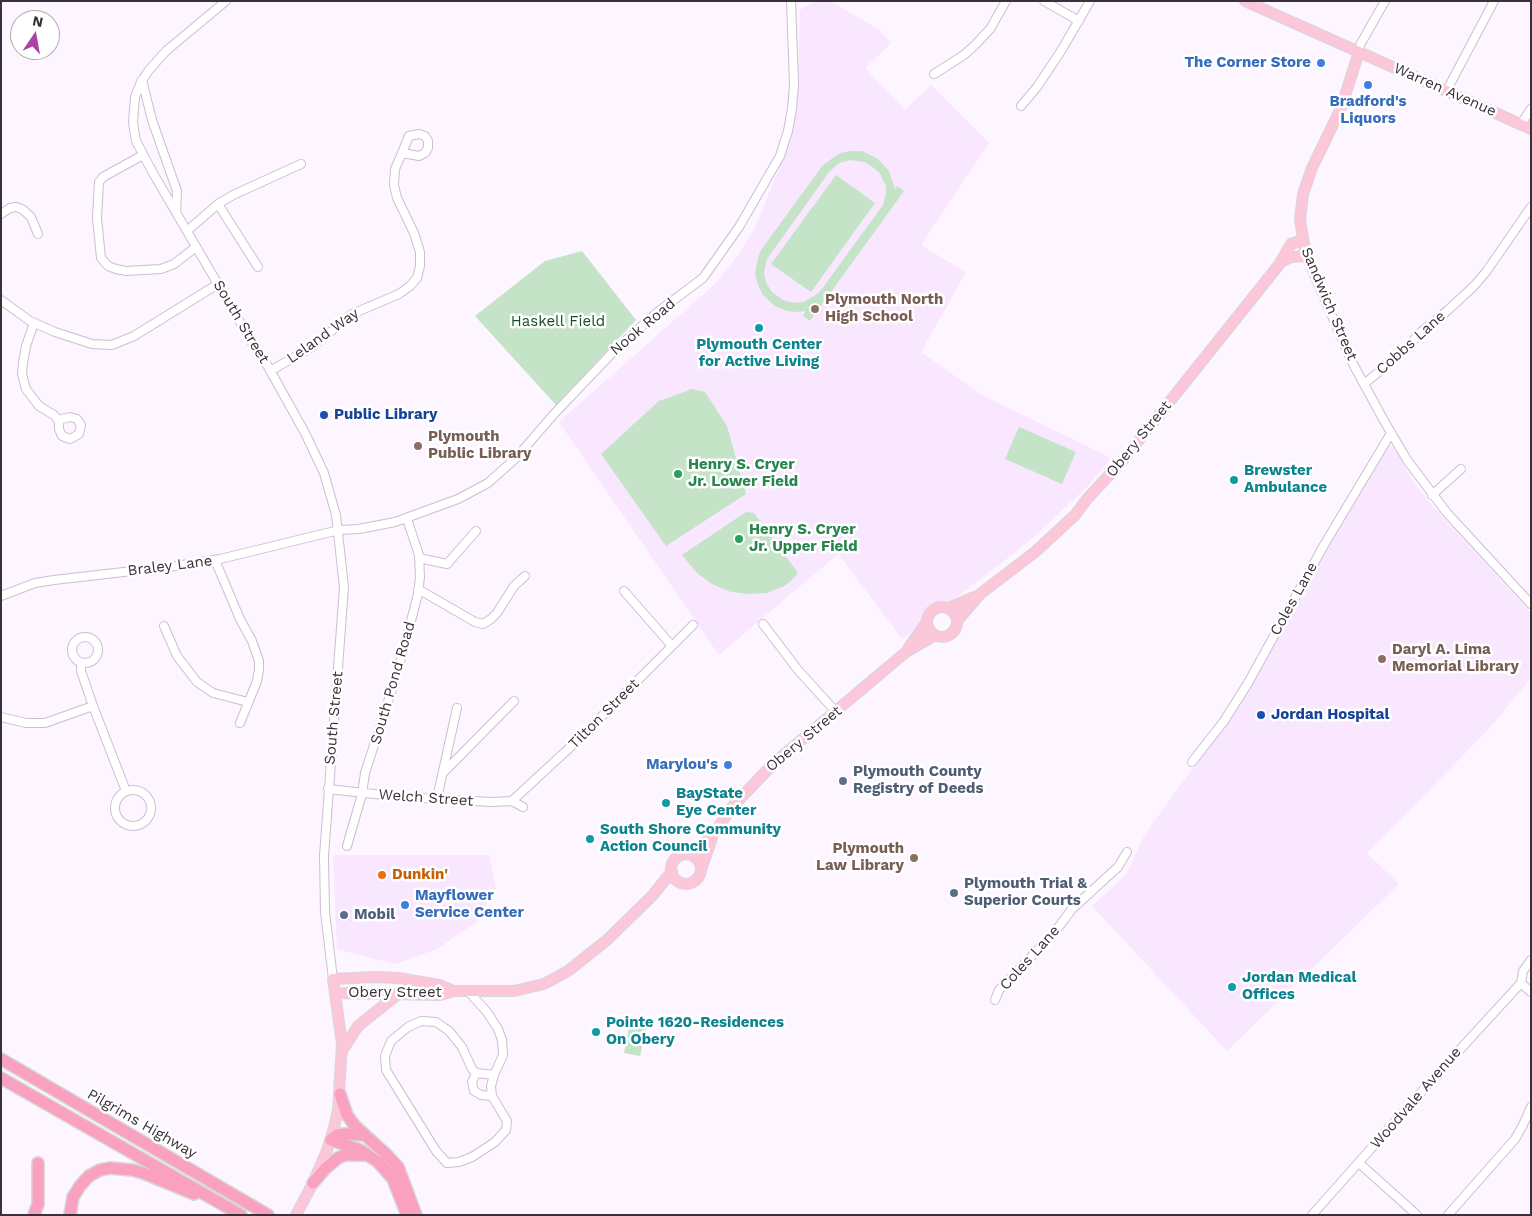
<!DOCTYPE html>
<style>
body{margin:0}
#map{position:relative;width:1532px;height:1216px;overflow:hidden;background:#fdf5ff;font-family:"Work Sans",sans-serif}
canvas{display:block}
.frame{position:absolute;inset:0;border:2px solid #38313b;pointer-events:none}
.north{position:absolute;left:10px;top:10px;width:50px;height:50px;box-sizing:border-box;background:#fff;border:1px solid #afadb1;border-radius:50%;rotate:12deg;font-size:14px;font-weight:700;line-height:20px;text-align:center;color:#38313b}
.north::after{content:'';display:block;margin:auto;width:18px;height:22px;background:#aa44a8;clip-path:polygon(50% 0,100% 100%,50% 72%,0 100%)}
</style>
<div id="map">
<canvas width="1532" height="1216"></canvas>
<div class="frame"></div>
<div class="north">N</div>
</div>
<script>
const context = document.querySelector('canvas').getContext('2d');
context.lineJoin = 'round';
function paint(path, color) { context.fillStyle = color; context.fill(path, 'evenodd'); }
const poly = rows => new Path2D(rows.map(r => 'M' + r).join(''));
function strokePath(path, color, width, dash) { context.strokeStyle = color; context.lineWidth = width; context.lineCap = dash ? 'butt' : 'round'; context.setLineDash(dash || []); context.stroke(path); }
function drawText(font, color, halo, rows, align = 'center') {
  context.font = font + ' "Work Sans",sans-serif'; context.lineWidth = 5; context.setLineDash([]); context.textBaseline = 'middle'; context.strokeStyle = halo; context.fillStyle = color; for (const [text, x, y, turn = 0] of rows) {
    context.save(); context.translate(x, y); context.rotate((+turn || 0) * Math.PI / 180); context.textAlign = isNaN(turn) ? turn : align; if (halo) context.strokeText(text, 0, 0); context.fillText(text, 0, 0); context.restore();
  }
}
paint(poly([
 [815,1,831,1,879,30,891,43,865,68,905,110,931,85,989,143,921,245,966,272,921,352,982,395,1111,458,1087,487,1027,543,902,639,838,554,719,655,559,422,714,285,736,258,755,228,789,144,795,120,798,97,800,10],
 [1390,445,1394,448,1413,481,1435,509,1531,613,1531,678,1487,731,1367,853,1399,884,1227,1051,1092,906,1126,875,1145,834,1239,705,1384,447],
 [333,855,489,855,496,888,476,922,437,949,395,964,337,949]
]), '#f9e6ff');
paint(poly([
 [851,151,862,151,878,159,889,171,895,189,897,186,904,191,810,321,803,316,806,311,793,312,784,310,775,306,763,295,758,285,755,274,758,258,761,250,823,165,840,153],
 [850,160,865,162,879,172,886,186,886,194,883,205,819,293,804,302,793,303,783,300,772,292,766,283,764,272,767,259,829,172,839,163],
 [836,175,875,203,811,292,771,264],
 [582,251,636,320,556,405,475,316,545,261],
 [692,389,705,392,727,426,746,494,666,546,601,454,659,401],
 [1019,427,1076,452,1062,484,1005,459],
 [746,512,754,513,798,573,792,580,784,586,767,593,750,594,731,592,712,584,697,573,682,555],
 [631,1017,648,1020,640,1056,624,1053]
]), '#c4e3c7');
const minor = poly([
 [226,1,166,51,149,70,141,82,135,97,133,123,136,141,153,173,254,346,266,363,305,433,324,473,336,515,344,587,324,856,325,912,333,979],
 [1044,1,1079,21],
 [1359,52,1360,45,1385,1],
 [934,74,964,55,975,45,990,29,1006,1],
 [142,80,152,120,177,191,176,212],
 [1447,90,1494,1],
 [1021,106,1037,87,1061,51,1090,1],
 [1521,124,1531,109],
 [143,155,103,177,99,182,97,218,101,258,108,266,116,269,126,271,161,269,174,264,196,247],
 [218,204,258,267],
 [1,214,10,208,16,207,22,209,31,217,38,234],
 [187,231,218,204,233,195,301,164],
 [1306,256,1352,362,1383,419,1407,460,1447,513,1531,604],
 [1,300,30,321,55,332,92,344,112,345,134,336,218,284],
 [34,323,26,346,23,363,22,374,26,389,39,406,54,415,58,420,59,421,59,429,62,436,70,439,79,434,81,425,77,419,70,417,58,420],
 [270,371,312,347,352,314,399,294,410,286,417,278,420,266,420,252,414,233,397,198,394,185,395,169,402,153,419,156,425,153,428,148,428,141,425,136,419,134,409,136,402,153],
 [1364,384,1402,353,1421,332,1447,311,1474,286,1486,272,1531,207],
 [1432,495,1461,469],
 [419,558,447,564,476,531],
 [215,560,240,619,252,641,259,661,259,670,257,681,240,723],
 [418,589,475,622,483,624,491,619,497,613,514,586,525,576],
 [624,591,672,646],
 [1,596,35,583,54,580,176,566,220,559,339,530,359,529,395,522,458,499,488,483,516,458,554,414,615,350,659,311,703,278,739,227,780,156,788,131,792,109,794,84,791,1],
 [763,624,798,670,836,712],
 [164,626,177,656,197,682,213,693,248,702],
 '72 650a13 13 0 1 1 26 0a13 13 0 1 1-26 0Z',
 [81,663,81,671,93,706,126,791],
 [1,717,26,723,45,723,93,706],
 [1192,762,1224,721,1248,683,1324,545,1391,433],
 [443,773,514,701],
 [328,789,402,797,491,802,512,801,523,807],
 '115 808a18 18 0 1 1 36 0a18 18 0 1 1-36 0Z',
 [437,798,457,708],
 [512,801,579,739,693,625],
 [347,846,362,794,365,773,397,674,418,594,420,577,419,555,407,519],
 [1521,983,1523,971,1531,960],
 [1521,983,1531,992],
 [469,992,487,1012,498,1029,502,1040,503,1055,494,1075],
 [995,1000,999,990,1055,932,1072,909,1118,867,1127,852],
 [476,1073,494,1075,491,1086,492,1096,507,1121,506,1130,495,1142,472,1157,459,1162,447,1163,436,1151,386,1070,385,1056,391,1041,408,1027,421,1021,436,1022,449,1031,462,1047,472,1069,476,1073,472,1082,474,1091,481,1095,492,1096],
 [1359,1163,1417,1215],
 [1312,1215,1432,1080,1521,983],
 [1448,1215,1515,1139,1523,1125,1531,1107]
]);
const major = poly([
 [1245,1,1531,129],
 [1280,263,1291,244,1302,240],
 '927 622a15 15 0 1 1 30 0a15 15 0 1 1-30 0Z',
 [949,608,974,597],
 [957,621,980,594,1035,552,1075,515,1087,499,1123,460,1282,261,1292,257,1306,256,1300,220,1303,194,1312,168,1341,108,1359,52],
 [909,647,927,622],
 [686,854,697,850,713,835,732,807,774,763,906,652,935,635],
 '671 869a15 15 0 1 1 30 0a15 15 0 1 1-30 0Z',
 [701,870,712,838],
 [336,993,440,995,454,991,514,991,544,984,568,971,607,940,653,895,672,871],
 [342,1051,358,1026,398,994],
 [296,1215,312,1185,326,1153,333,1132,338,1110,342,1044,333,979,376,977,398,978,439,985,454,991]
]);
const highway = poly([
 [1,1059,268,1215],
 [1,1078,241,1215],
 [340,1094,347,1115,355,1126,386,1154,398,1167,416,1215],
 [331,1140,360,1150,378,1162,393,1179,407,1215],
 [331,1140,337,1135,345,1134,363,1135],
 [313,1183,325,1169,338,1158,345,1155,364,1155],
 [34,1215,38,1204,38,1163],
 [70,1215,73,1197,80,1186,89,1176,100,1170,110,1168,132,1170,143,1173,194,1194]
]);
strokePath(minor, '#cfbcd4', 10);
strokePath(major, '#d7d6d8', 12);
strokePath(highway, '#d7d6d8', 14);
strokePath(minor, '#fff', 8);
strokePath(major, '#fbc7d9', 10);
strokePath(highway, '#f9a1bf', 11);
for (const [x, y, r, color] of [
 [1321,63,5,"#3f7fe0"],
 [1368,85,5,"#3f7fe0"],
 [815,309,5,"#8d6e63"],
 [759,328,5,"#0f9aa8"],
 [324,415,5,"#1a4fb4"],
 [418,446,5,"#8d6e63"],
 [678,474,5,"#2e9e5b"],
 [1234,480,5,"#0f9aa8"],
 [739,539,5,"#2e9e5b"],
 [1382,659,5,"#8d6e63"],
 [1261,715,5,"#1a4fb4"],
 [728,765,5,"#3f7fe0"],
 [843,781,5,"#5c6f8a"],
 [666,803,5,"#0f9aa8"],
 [590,839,5,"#0f9aa8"],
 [914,858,5,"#8d6e63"],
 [382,875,5,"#e8710a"],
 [954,893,5,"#5c6f8a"],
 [405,905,5,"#3f7fe0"],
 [344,915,5,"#5c6f8a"],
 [1232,987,5,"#0f9aa8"],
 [596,1032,5,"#0f9aa8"]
]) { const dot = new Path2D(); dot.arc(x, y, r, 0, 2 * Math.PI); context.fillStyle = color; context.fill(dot); strokePath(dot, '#fff', 2); }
drawText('bold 15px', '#366cbe', '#fff', [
 ["The Corner Store",1311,63],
 ["Bradford's",1368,102,"center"],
 ["Liquors",1368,119,"center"],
 ["Marylou's",718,765],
 ["Mayflower",415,896,"left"],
 ["Service Center",415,913,"left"]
], 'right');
drawText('15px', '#38313b', '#fff', [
 ["Warren Avenue",1445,90,24],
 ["Sandwich Street",1329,304,67],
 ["South Street",241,322,59],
 ["Nook Road",643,327,-40],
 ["Leland Way",323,336,-35],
 ["Cobbs Lane",1411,343,-42],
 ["Obery Street",1139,439,-51],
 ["Braley Lane",170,566,-7],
 ["Coles Lane",1294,599,-61],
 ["South Pond Road",393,683,-74],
 ["Tilton Street",604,714,-45],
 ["South Street",334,718,-85],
 ["Obery Street",804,739,-40],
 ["Welch Street",426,798,4],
 ["Coles Lane",1030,958,-48],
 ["Obery Street",395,993],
 ["Woodvale Avenue",1416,1098,-49],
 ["Pilgrims Highway",142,1124,30]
]);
drawText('bold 15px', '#785e54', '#fff', [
 ["Plymouth North",825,300],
 ["High School",825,317],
 ["Plymouth",428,437],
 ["Public Library",428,454],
 ["Daryl A. Lima",1392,650],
 ["Memorial Library",1392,667],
 ["Plymouth",904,849,"right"],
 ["Law Library",904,866,"right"]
], 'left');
drawText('15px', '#164e23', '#fff', [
 ["Haskell Field",558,322]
]);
drawText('bold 15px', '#0d838f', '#fff', [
 ["Plymouth Center",759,345,"center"],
 ["for Active Living",759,362,"center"],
 ["Brewster",1244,471],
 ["Ambulance",1244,488],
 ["BayState",676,794],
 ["Eye Center",676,811],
 ["South Shore Community",600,830],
 ["Action Council",600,847],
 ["Jordan Medical",1242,978],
 ["Offices",1242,995],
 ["Pointe 1620-Residences",606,1023],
 ["On Obery",606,1040]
], 'left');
drawText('bold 15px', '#164399', '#fff', [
 ["Public Library",334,415],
 ["Jordan Hospital",1271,715]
], 'left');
drawText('bold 15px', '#27864d', '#fff', [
 ["Henry S. Cryer",688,465],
 ["Jr. Lower Field",688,482],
 ["Henry S. Cryer",749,530],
 ["Jr. Upper Field",749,547]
], 'left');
drawText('bold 15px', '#4e5e75', '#fff', [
 ["Plymouth County",853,772],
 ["Registry of Deeds",853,789],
 ["Plymouth Trial &",964,884],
 ["Superior Courts",964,901],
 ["Mobil",354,915]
], 'left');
drawText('bold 15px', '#c56008', '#fff', [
 ["Dunkin'",392,875]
], 'left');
</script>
